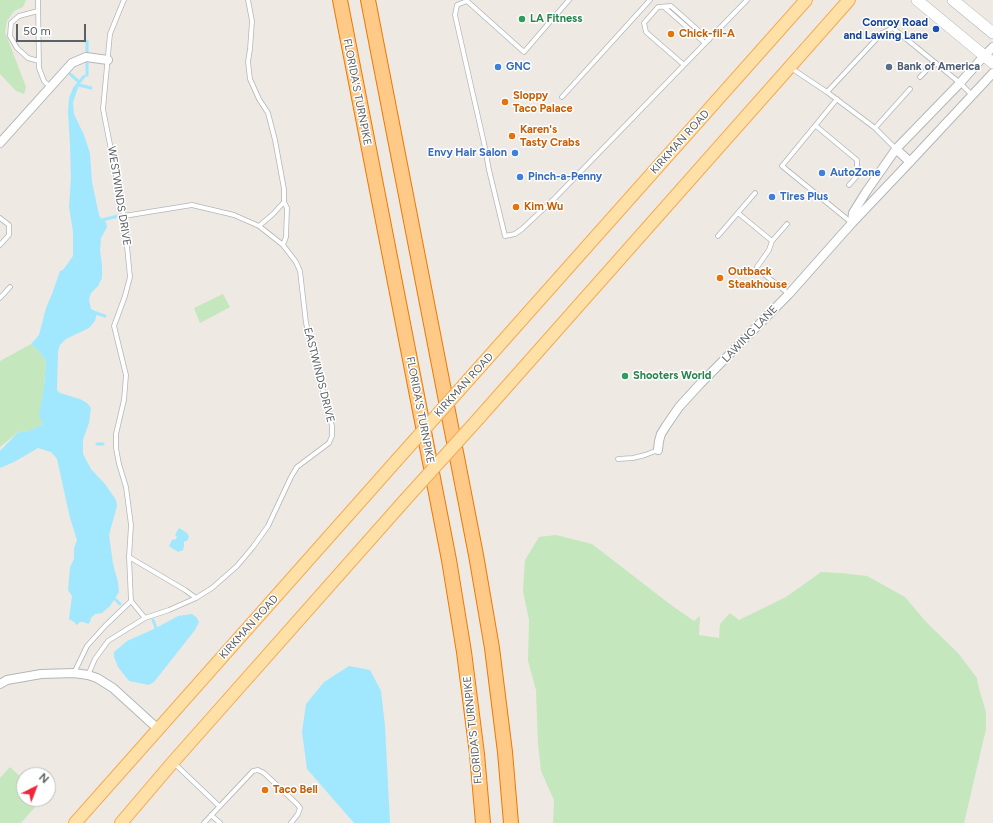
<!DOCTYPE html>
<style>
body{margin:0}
#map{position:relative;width:993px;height:823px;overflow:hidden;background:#eee9e2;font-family:Figtree,sans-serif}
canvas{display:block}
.north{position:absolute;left:16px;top:767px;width:40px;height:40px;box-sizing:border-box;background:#fff;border:1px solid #bdbfc1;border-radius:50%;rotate:42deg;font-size:11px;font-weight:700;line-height:16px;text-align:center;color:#5a6064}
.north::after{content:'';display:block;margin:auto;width:14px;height:18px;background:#f0263d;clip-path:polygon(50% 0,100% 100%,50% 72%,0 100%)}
.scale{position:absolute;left:16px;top:24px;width:70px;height:18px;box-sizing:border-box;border:2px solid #5a6064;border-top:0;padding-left:5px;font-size:12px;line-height:14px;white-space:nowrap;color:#5a6064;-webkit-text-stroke:3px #fff;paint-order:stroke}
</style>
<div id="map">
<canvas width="993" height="823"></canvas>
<div class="north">N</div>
<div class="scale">50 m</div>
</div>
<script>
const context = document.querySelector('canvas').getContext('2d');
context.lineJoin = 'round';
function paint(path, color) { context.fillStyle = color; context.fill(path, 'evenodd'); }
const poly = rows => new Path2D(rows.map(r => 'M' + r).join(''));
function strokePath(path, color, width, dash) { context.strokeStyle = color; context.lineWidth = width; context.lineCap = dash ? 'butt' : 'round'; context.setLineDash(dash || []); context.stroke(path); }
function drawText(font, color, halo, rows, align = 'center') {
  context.font = font + ' Figtree,sans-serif'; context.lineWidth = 3; context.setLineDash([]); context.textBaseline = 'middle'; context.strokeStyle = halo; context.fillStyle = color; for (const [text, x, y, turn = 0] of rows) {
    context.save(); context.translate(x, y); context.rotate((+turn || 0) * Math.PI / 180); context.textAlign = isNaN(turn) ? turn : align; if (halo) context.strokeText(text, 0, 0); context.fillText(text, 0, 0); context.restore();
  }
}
paint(poly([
 [0,0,26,0,23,7,14,11,7,21,5,32,26,87,24,94,16,91,0,74],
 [223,294,230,307,200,323,194,308],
 [31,344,38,350,46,361,44,387,43,424,31,430,17,433,0,447,0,361],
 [556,535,592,544,671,605,694,621,700,616,699,635,719,638,720,624,730,613,739,620,786,597,821,572,841,573,867,576,905,597,927,623,958,653,977,678,978,685,986,712,986,729,964,823,553,823,554,800,541,771,538,743,536,690,528,661,529,620,523,591,525,560,539,537],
 [10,767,24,780,24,799,42,799,21,823,0,823,0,778]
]), '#c5e7bd');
paint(poly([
 [83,75,87,75,79,85,73,102,74,114,84,135,90,153,92,182,99,215,102,220,106,222,107,227,101,238,100,251,102,264,102,278,98,286,91,293,89,300,91,309,97,312,95,321,89,328,66,339,60,345,58,351,57,390,60,393,80,399,87,403,91,408,89,423,83,440,83,454,91,469,105,484,116,500,117,506,109,535,113,564,118,582,119,592,110,606,102,613,95,614,91,618,90,622,88,624,83,622,80,622,77,625,74,622,69,619,72,596,68,590,70,567,74,559,74,548,77,540,70,518,57,459,51,452,38,448,14,462,0,468,0,451,17,433,31,430,43,424,39,415,44,387,46,361,38,350,31,344,39,335,46,308,52,294,60,271,63,270,73,256,73,232,69,207,71,178,70,145,68,112,69,98,73,88],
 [179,528,187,533,189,537,187,541,185,541,184,542,184,546,183,550,178,552,169,546,172,540,176,539,177,537,175,535],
 [192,614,197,618,199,622,195,630,154,682,149,685,129,681,118,667,114,657,114,652,127,641,154,629,178,616],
 [349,666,370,670,381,691,385,726,390,823,354,823,307,769,302,732,306,704,324,682]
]), '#a1e8ff');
strokePath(poly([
 [70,74,78,81],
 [87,75,87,41],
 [79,85,91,88],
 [102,220,118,216],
 [96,313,105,316],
 [97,444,103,444],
 [115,599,120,604],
 [153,620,156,628]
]), '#a1e8ff', 3);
const service = poly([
 [38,0,39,68,44,81,50,87],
 [124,0,123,2,110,34,103,109,124,216,130,277,125,296,114,326,126,375,124,400,116,434,116,448,119,464,126,487,131,525,129,557,131,601],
 [248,0,252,21,250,49,248,62,250,79,259,99,268,113,275,140,284,189,284,202,287,208,286,237,283,245],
 [569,0,542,31,524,52,467,1,457,5,455,15,484,143,489,170,505,236,515,234,522,229,555,198,747,0],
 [664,7,705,43],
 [38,11,19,16,11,23,10,36,17,48,28,58,39,61],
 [684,65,646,32,644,23,658,7,671,6,709,40],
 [791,68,827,92,875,128,896,149],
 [920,77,934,62],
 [827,92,882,33,893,28,960,83,972,95],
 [562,97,650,0],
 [837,99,782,166,852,223],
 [816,126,857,160,857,176,849,185],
 [875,128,910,89],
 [738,213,772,241,769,250,757,267],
 [0,218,9,225,9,235,0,245],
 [259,226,273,214,284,202],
 [718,236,755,193],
 [772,241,787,224],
 [765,275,789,294],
 [0,298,10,287],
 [618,459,633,458,645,455,658,450],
 [129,557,185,590,196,598],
 [131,601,145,618],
 [74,673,87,646,105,626,131,601],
 [88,675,95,659,108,641,145,618,169,610,196,598,212,588,237,566,253,547,268,526,291,477,297,467,329,443,332,436,332,426,306,323,300,271,296,262,283,245,259,226,234,215,192,205,124,216],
 [174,763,219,806],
 [211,815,220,823],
 [204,823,253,771,258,770,264,773,297,804,300,808,298,814,291,823]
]);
const minor = poly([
 [0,143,72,63,86,57,108,60],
 [896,149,910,162],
 [852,222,853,213,866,192,896,149,960,83,984,56,993,47],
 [658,450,659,441,661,434,666,426,679,407,700,384,789,294,852,223,908,164,993,73],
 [0,684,7,680,41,674,74,673,88,675,97,678,113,688,158,729]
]);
const secondary = poly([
 [917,0,993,63],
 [953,0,993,33]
]);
const primary = poly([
 [470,378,806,0],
 [479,418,849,0],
 [75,823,396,461],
 [121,823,173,762,405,500]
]);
const motorway = poly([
 [340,0,449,560,464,652,477,754,483,823],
 [368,0,476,555,492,648,505,752,511,823]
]);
strokePath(service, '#b3b7ba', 5.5);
strokePath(minor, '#b3b7ba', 10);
strokePath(secondary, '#b1b7bb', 12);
strokePath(primary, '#f7aa52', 14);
strokePath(motorway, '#f07800', 16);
strokePath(service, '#fff', 4);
strokePath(minor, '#fff', 8);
strokePath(secondary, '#fff', 11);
strokePath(primary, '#ffe0a6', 12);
strokePath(motorway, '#ffca88', 14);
const primaryBridge = poly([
 [396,461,470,378],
 [405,500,479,418]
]);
strokePath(primaryBridge, '#f7aa52', 14, []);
strokePath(primaryBridge, '#ffe0a6', 12);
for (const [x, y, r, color] of [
 [522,19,4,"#2e9e5b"],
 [936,29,4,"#1a4fb4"],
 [671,34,4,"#e8710a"],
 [498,67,4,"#3f7fe0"],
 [889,67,4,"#5c6f8a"],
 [505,102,4,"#e8710a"],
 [512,136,4,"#e8710a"],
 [515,153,4,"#3f7fe0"],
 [822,173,4,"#3f7fe0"],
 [520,177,4,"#3f7fe0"],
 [772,197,4,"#3f7fe0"],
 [516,207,4,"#e8710a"],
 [720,278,4,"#e8710a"],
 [625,376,4,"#2e9e5b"],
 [265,790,4,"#e8710a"]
]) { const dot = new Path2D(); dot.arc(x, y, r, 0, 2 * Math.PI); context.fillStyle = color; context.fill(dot); strokePath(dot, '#fff', 1.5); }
drawText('bold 11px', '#27864d', '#fff', [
 ["LA Fitness",530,19],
 ["Shooters World",633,376]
], 'left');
drawText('bold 11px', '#164399', '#fff', [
 ["Conroy Road",928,23],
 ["and Lawing Lane",928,36]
], 'right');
drawText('bold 11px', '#c56008', '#fff', [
 ["Chick-fil-A",679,34],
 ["Sloppy",513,96],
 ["Taco Palace",513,109],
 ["Karen's",520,130],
 ["Tasty Crabs",520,143],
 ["Kim Wu",524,207],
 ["Outback",728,272],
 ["Steakhouse",728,285],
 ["Taco Bell",273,790]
], 'left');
drawText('bold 11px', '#366cbe', '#fff', [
 ["GNC",506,67],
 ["Envy Hair Salon",507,153,"right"],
 ["AutoZone",830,173],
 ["Pinch-a-Penny",528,177],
 ["Tires Plus",780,197]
], 'left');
drawText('bold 11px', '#4e5e75', '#fff', [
 ["Bank of America",897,67]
], 'left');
drawText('11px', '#5a6064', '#fff', [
 ["FLORIDA'S TURNPIKE",357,92,79],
 ["KIRKMAN ROAD",680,142,-48],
 ["WESTWINDS DRIVE",119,196,81],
 ["LAWING LANE",750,334,-46],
 ["EASTWINDS DRIVE",319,375,76],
 ["KIRKMAN ROAD",464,385,-48],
 ["FLORIDA'S TURNPIKE",420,410,79],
 ["KIRKMAN ROAD",249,627,-48],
 ["FLORIDA'S TURNPIKE",473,730,-96]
]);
</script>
